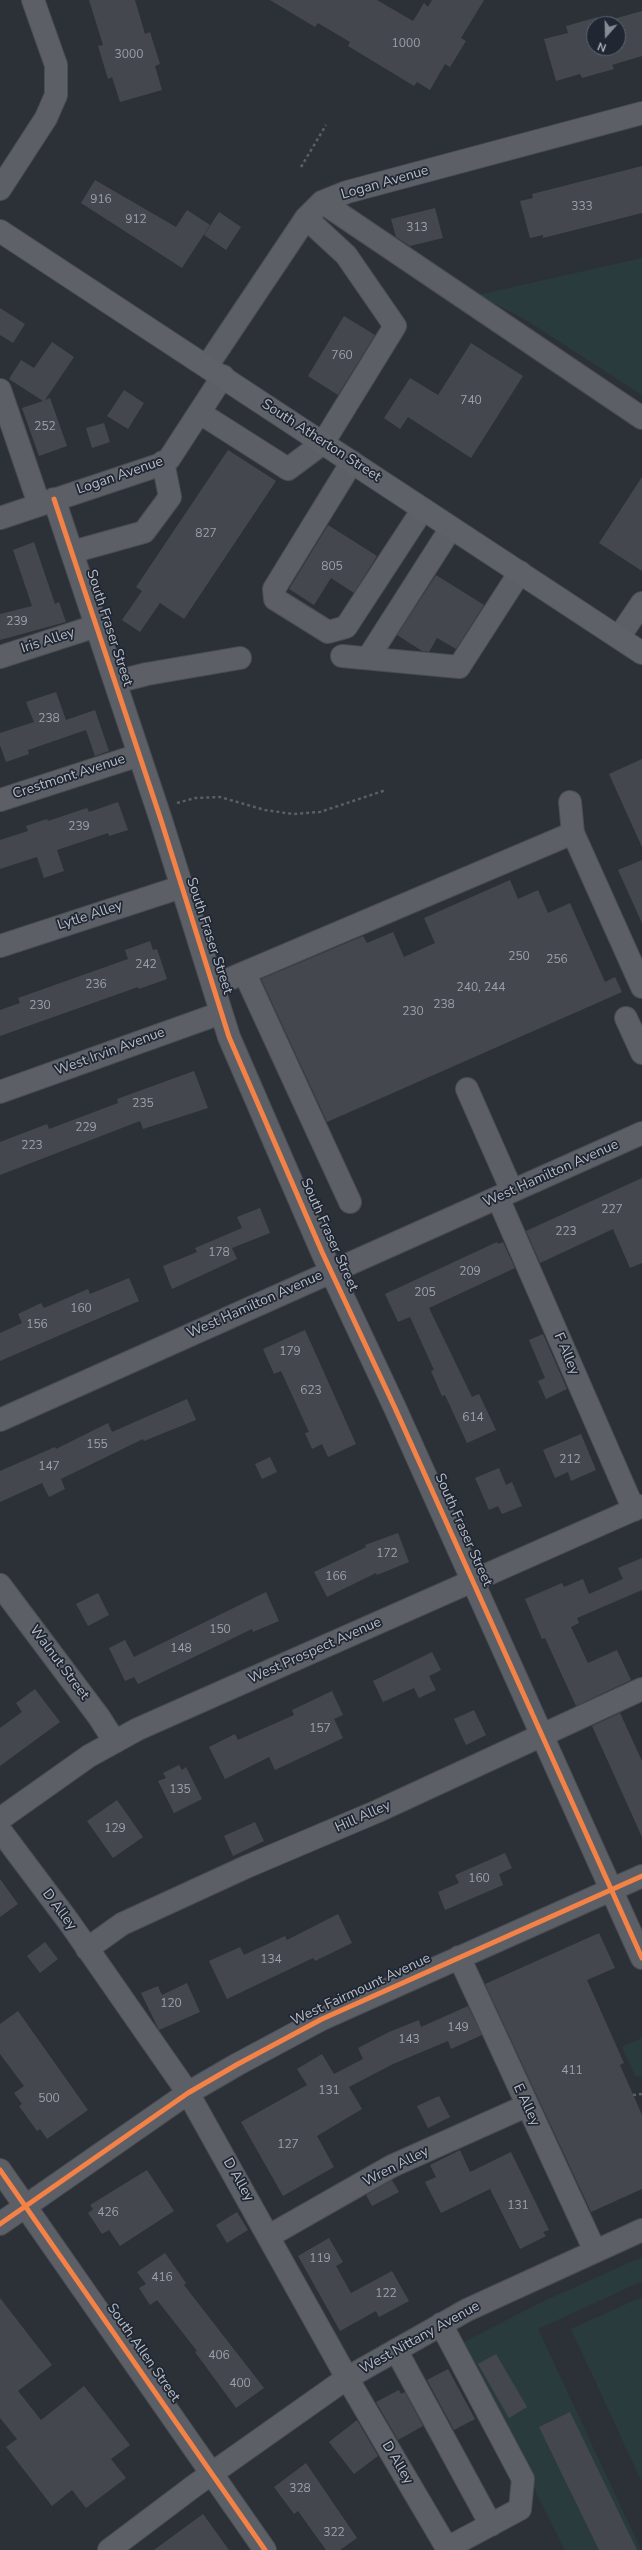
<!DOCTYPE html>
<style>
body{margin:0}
#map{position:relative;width:642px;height:2550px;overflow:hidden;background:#2c3138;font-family:"Nunito Sans",sans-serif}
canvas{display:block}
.north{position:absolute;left:586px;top:16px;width:40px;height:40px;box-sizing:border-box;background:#202732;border:1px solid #5c636e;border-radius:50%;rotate:200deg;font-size:11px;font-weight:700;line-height:16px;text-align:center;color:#b7bdc8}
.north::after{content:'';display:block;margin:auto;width:14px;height:18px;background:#868c96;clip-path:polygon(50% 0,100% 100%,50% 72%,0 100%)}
</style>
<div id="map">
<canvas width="642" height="2550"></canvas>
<div class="north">N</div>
</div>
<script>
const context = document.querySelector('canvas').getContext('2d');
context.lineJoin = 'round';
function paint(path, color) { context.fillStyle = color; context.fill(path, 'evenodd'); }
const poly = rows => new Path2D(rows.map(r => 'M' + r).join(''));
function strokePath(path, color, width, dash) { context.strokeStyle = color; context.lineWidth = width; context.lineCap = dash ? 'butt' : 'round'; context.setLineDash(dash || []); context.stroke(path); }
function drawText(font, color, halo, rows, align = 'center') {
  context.font = font + ' "Nunito Sans",sans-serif'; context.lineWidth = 3.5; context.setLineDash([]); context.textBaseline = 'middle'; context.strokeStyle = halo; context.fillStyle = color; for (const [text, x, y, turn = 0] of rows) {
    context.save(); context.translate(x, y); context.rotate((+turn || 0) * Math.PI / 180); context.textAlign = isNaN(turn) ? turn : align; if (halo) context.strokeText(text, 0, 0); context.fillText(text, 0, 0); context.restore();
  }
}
paint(poly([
 [642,258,642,395,526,320,478,295],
 [642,2038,642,2080,640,2075,636,2077,622,2047],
 [642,2257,642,2281,538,2329,641,2550,565,2550,462,2343,540,2303],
 [642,2297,642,2482,571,2329]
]), '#2a3b3e');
paint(poly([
 [89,0,135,0,145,34,150,32,160,64,155,66,162,90,120,102,112,77,108,79,98,46,103,45],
 [270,0,377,0,413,21,424,3,428,7,432,0,484,0,461,38,466,41,450,67,445,64,430,90,417,82,414,86,348,46,350,42,318,23,315,27],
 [642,11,642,56,612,65,614,69,582,78,580,74,556,81,544,39,568,33,566,26,598,17,599,23],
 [594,24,618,24,618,48,594,48],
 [642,166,642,213,543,238,543,235,530,238,520,201,533,198,532,194],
 [95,180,176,227,187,210,210,225,182,268,81,203],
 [435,208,443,238,410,246,396,237,391,219],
 [219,212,241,227,226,250,204,235],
 [0,308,25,324,13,343,0,335],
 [344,316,375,335,338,395,308,376],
 [52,342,74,357,45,400,50,398,67,446,39,456,22,408,43,401,9,379,21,360,34,368],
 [471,343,523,376,471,458,408,417,400,429,384,418,410,378,438,395],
 [124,390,144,403,128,429,107,416],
 [104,423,110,442,92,448,86,428],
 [228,450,276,481,184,619,160,603,140,632,122,620,142,591,136,587],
 [642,477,642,571,599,543],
 [328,525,377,556,354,593,331,578,314,605,289,589],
 [34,542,55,604,59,602,66,622,0,640,0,614,32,606,13,550],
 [436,575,484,605,456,649,437,638,429,652,422,651,397,635],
 [56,692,66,720,95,710,109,751,95,756,86,730,28,750,29,754,6,762,0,745,0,733,34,722,26,702],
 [642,759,642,847,609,774],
 [118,802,128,830,109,836,108,833,57,850,64,871,44,878,37,857,0,869,0,840,28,831,26,826,47,819,48,821,87,808,89,812],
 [642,860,642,923,618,870],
 [510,880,518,899,538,890,548,913,570,903,605,982,615,977,622,992,327,1122,261,979,363,936,367,943,393,932,404,957,435,943,424,918],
 [150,941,153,950,157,949,167,979,139,989,138,987,0,1036,0,1010,20,1003,18,998,128,959,125,950],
 [194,1071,208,1108,143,1129,140,1121,0,1175,0,1142,47,1124,49,1129,118,1103,117,1099],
 [642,1178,642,1263,630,1268,613,1229,540,1263,526,1231],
 [260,1208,270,1233,232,1248,237,1259,172,1289,163,1266,197,1252,195,1248,242,1228,237,1217],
 [497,1242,498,1244,503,1242,515,1268,429,1308,472,1397,479,1394,496,1430,467,1443,445,1395,442,1396,431,1371,434,1370,410,1317,398,1322,385,1294],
 [129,1278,139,1301,0,1361,0,1333,22,1323,18,1314,41,1303,44,1308,88,1289,90,1294],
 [305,1330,356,1444,328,1457,322,1444,312,1449,305,1433,309,1432,281,1371,274,1374,263,1349],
 [543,1334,567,1389,546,1399,538,1381,545,1378,529,1340],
 [187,1399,196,1420,144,1441,143,1439,61,1479,65,1489,49,1497,42,1483,0,1502,0,1471,55,1447,56,1449,108,1423,112,1432],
 [581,1434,596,1470,571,1481,568,1472,555,1478,543,1450],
 [270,1457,277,1472,262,1479,255,1464],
 [499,1468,506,1485,512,1482,522,1506,502,1514,498,1506,489,1510,475,1478],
 [398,1533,409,1562,377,1575,376,1573,327,1597,314,1572,366,1547,365,1545],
 [642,1558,642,1590,577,1618,579,1623,571,1627,588,1663,617,1650,631,1680,576,1706,545,1638,542,1639,525,1599,562,1583,564,1587,583,1579,589,1594,623,1579,618,1568],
 [266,1592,279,1621,253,1632,252,1629,138,1684,134,1677,125,1681,109,1648,125,1640,134,1657],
 [98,1593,109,1615,88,1626,76,1604],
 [432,1652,441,1670,429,1676,436,1690,419,1698,414,1688,383,1702,373,1681],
 [35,1689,60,1722,0,1766,0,1728,22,1712,16,1703],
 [332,1691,343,1715,334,1719,343,1738,275,1770,269,1757,225,1779,209,1747,235,1734,238,1740,294,1715,292,1710],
 [474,1710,486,1735,466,1745,454,1719],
 [620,1713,642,1761,642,1837,592,1726],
 [179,1765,182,1770,186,1767,202,1799,174,1813,158,1781,166,1778,163,1773],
 [117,1800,143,1837,113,1858,87,1821],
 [255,1822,264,1841,233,1856,224,1836],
 [505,1853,512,1868,499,1874,503,1885,445,1910,438,1892,459,1883,455,1875],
 [0,1879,18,1904,0,1917],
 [338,1914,352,1943,315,1961,313,1958,227,1999,209,1961,240,1947,244,1955,285,1936,287,1940],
 [599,1933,615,1968,587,1980,624,2063,620,2065,642,2115,642,2189,591,2212,485,1984],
 [45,1942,58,1959,40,1973,27,1956],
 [187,1983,200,2012,159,2030,141,1993,158,1986,162,1995],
 [468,2006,482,2035,451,2049,448,2041,393,2064,349,2087,362,2109,317,2136,334,2167,283,2196,241,2122,307,2085,297,2069,322,2054,334,2074,363,2059,358,2048,389,2032,419,2020,421,2027],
 [18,2011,88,2110,47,2139,40,2129,37,2131,19,2106,22,2104,14,2093,24,2086,0,2054,0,2024],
 [439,2096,450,2117,428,2128,417,2106],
 [460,2150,470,2172,511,2152,549,2230,543,2232,546,2236,520,2249,490,2189,441,2213,425,2182,436,2177,430,2165],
 [147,2170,174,2211,120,2246,109,2230,102,2234,88,2213,93,2209,90,2205],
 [392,2180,399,2192,372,2206,366,2195],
 [237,2212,248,2230,227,2243,216,2225],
 [329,2238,343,2262,336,2266,351,2293,392,2271,409,2301,379,2317,376,2311,340,2331,298,2256],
 [165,2253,186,2283,184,2285,264,2388,236,2408,195,2352,197,2351,157,2300,150,2305,139,2288,146,2284,137,2272],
 [0,2298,52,2365,18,2391,41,2420,84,2386,130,2445,111,2459,126,2478,86,2508,72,2490,52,2506,6,2447,17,2439,0,2418],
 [496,2354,527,2407,509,2418,478,2364],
 [448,2369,475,2419,454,2430,427,2380],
 [399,2390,401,2394,405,2392,423,2426,398,2440,376,2402],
 [570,2412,637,2550,599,2550,539,2427],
 [357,2420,378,2456,354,2474,329,2442],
 [306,2463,357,2538,340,2550,326,2550,298,2511,294,2514,274,2487],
 [203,2514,229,2550,154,2550]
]), '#44484e');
const minor = poly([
 [0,189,46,118,56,95,56,65,33,0],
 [322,202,642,418],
 [207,366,306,218,322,202,347,192,642,113],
 [0,390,39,504],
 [200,413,288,469,323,443,395,326,346,255,306,218],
 [352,462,274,589,275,599,328,632,346,627,423,509],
 [54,499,161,820,229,1037,322,1252,395,1408,642,1958],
 [0,518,159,465,169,459,223,376],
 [72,552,144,532,170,497,163,462],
 [619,637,642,603],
 [342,656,459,667,520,572],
 [0,657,96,626],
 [368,658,451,528],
 [115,682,147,674,240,658],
 [0,800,139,755],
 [570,802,573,833],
 [0,946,181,887],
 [245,974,350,1202],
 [213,986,573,833,642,987],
 [626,1018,642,1053],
 [467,1089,512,1191],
 [0,1092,221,1013],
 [498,1198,634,1510],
 [0,1420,642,1133],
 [0,1585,99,1717,115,1742],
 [0,1819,89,1756,138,1729,642,1506],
 [0,1830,69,1922,188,2093,347,2378,447,2548,520,2509,523,2479,441,2324],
 [87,1949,122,1924,246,1867,378,1811,642,1689],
 [459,1957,595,2251],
 [0,2170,265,2550],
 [0,2224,188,2093,238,2064,322,2019,642,1876],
 [269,2236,392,2166,526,2106],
 [396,2350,491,2525],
 [109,2550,194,2486,347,2378,467,2310,642,2230]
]);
const major = poly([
 [0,231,642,653]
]);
strokePath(minor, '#4a4d53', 24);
strokePath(major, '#4a4d55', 24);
strokePath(poly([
 [301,167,326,125],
 [177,803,195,798,220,797,265,810,293,814,320,812,386,790],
 [633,2095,642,2094]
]), '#5a5f63', 2.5, [3, 3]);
strokePath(minor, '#5c5f66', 22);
strokePath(major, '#5e6268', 22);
strokePath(poly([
 [54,499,161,820,229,1037,322,1252,395,1408,642,1958],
 [0,2170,265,2550],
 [0,2224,188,2093,238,2064,322,2019,642,1876]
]), '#f48246', 5);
drawText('12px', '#9aa0aa', null, [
 ["1000",406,44],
 ["3000",129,55],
 ["916",101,200],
 ["333",582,207],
 ["912",136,220],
 ["313",417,228],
 ["760",342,356],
 ["740",471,401],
 ["252",45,427],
 ["827",206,534],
 ["805",332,567],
 ["239",17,622],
 ["238",49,719],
 ["239",79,827],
 ["250",519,957],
 ["256",557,960],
 ["242",146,965],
 ["236",96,985],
 ["240, 244",481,988],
 ["238",444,1005],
 ["230",40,1006],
 ["230",413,1012],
 ["235",143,1104],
 ["229",86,1128],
 ["223",32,1146],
 ["227",612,1210],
 ["223",566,1232],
 ["178",219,1253],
 ["209",470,1272],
 ["205",425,1293],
 ["160",81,1309],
 ["156",37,1325],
 ["179",290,1352],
 ["623",311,1391],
 ["614",473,1418],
 ["155",97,1445],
 ["212",570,1460],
 ["147",49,1467],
 ["172",387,1554],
 ["166",336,1577],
 ["150",220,1630],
 ["148",181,1649],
 ["157",320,1729],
 ["135",180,1790],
 ["129",115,1829],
 ["160",479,1879],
 ["134",271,1960],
 ["120",171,2004],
 ["149",458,2028],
 ["143",409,2040],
 ["411",572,2071],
 ["131",329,2091],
 ["500",49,2099],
 ["127",288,2145],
 ["131",518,2206],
 ["426",108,2213],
 ["119",320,2259],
 ["416",162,2278],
 ["122",386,2294],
 ["406",219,2356],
 ["400",240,2384],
 ["328",300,2489],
 ["322",334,2533]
]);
drawText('14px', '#b7bdc8', '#202732', [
 ["Logan Avenue",385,183,-16],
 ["South Atherton Street",321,441,33],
 ["Logan Avenue",120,476,-19],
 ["South Fraser Street",109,628,72],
 ["Iris Alley",48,641,-18],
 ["Crestmont Avenue",69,777,-18],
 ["Lytle Alley",90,916,-18],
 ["South Fraser Street",209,936,72],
 ["West Irvin Avenue",110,1052,-20],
 ["West Hamilton Avenue",551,1174,-24],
 ["South Fraser Street",329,1235,66],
 ["West Hamilton Avenue",255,1305,-24],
 ["F Alley",566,1354,67],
 ["South Fraser Street",463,1530,66],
 ["West Prospect Avenue",315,1651,-24],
 ["Walnut Street",59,1663,53],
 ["Hill Alley",363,1817,-24],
 ["D Alley",59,1910,53],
 ["West Fairmount Avenue",361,1990,-25],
 ["E Alley",526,2105,65],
 ["Wren Alley",396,2167,-27],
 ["D Alley",238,2180,60],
 ["West Nittany Avenue",420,2338,-29],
 ["South Allen Street",143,2353,55],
 ["D Alley",397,2463,59]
]);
</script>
